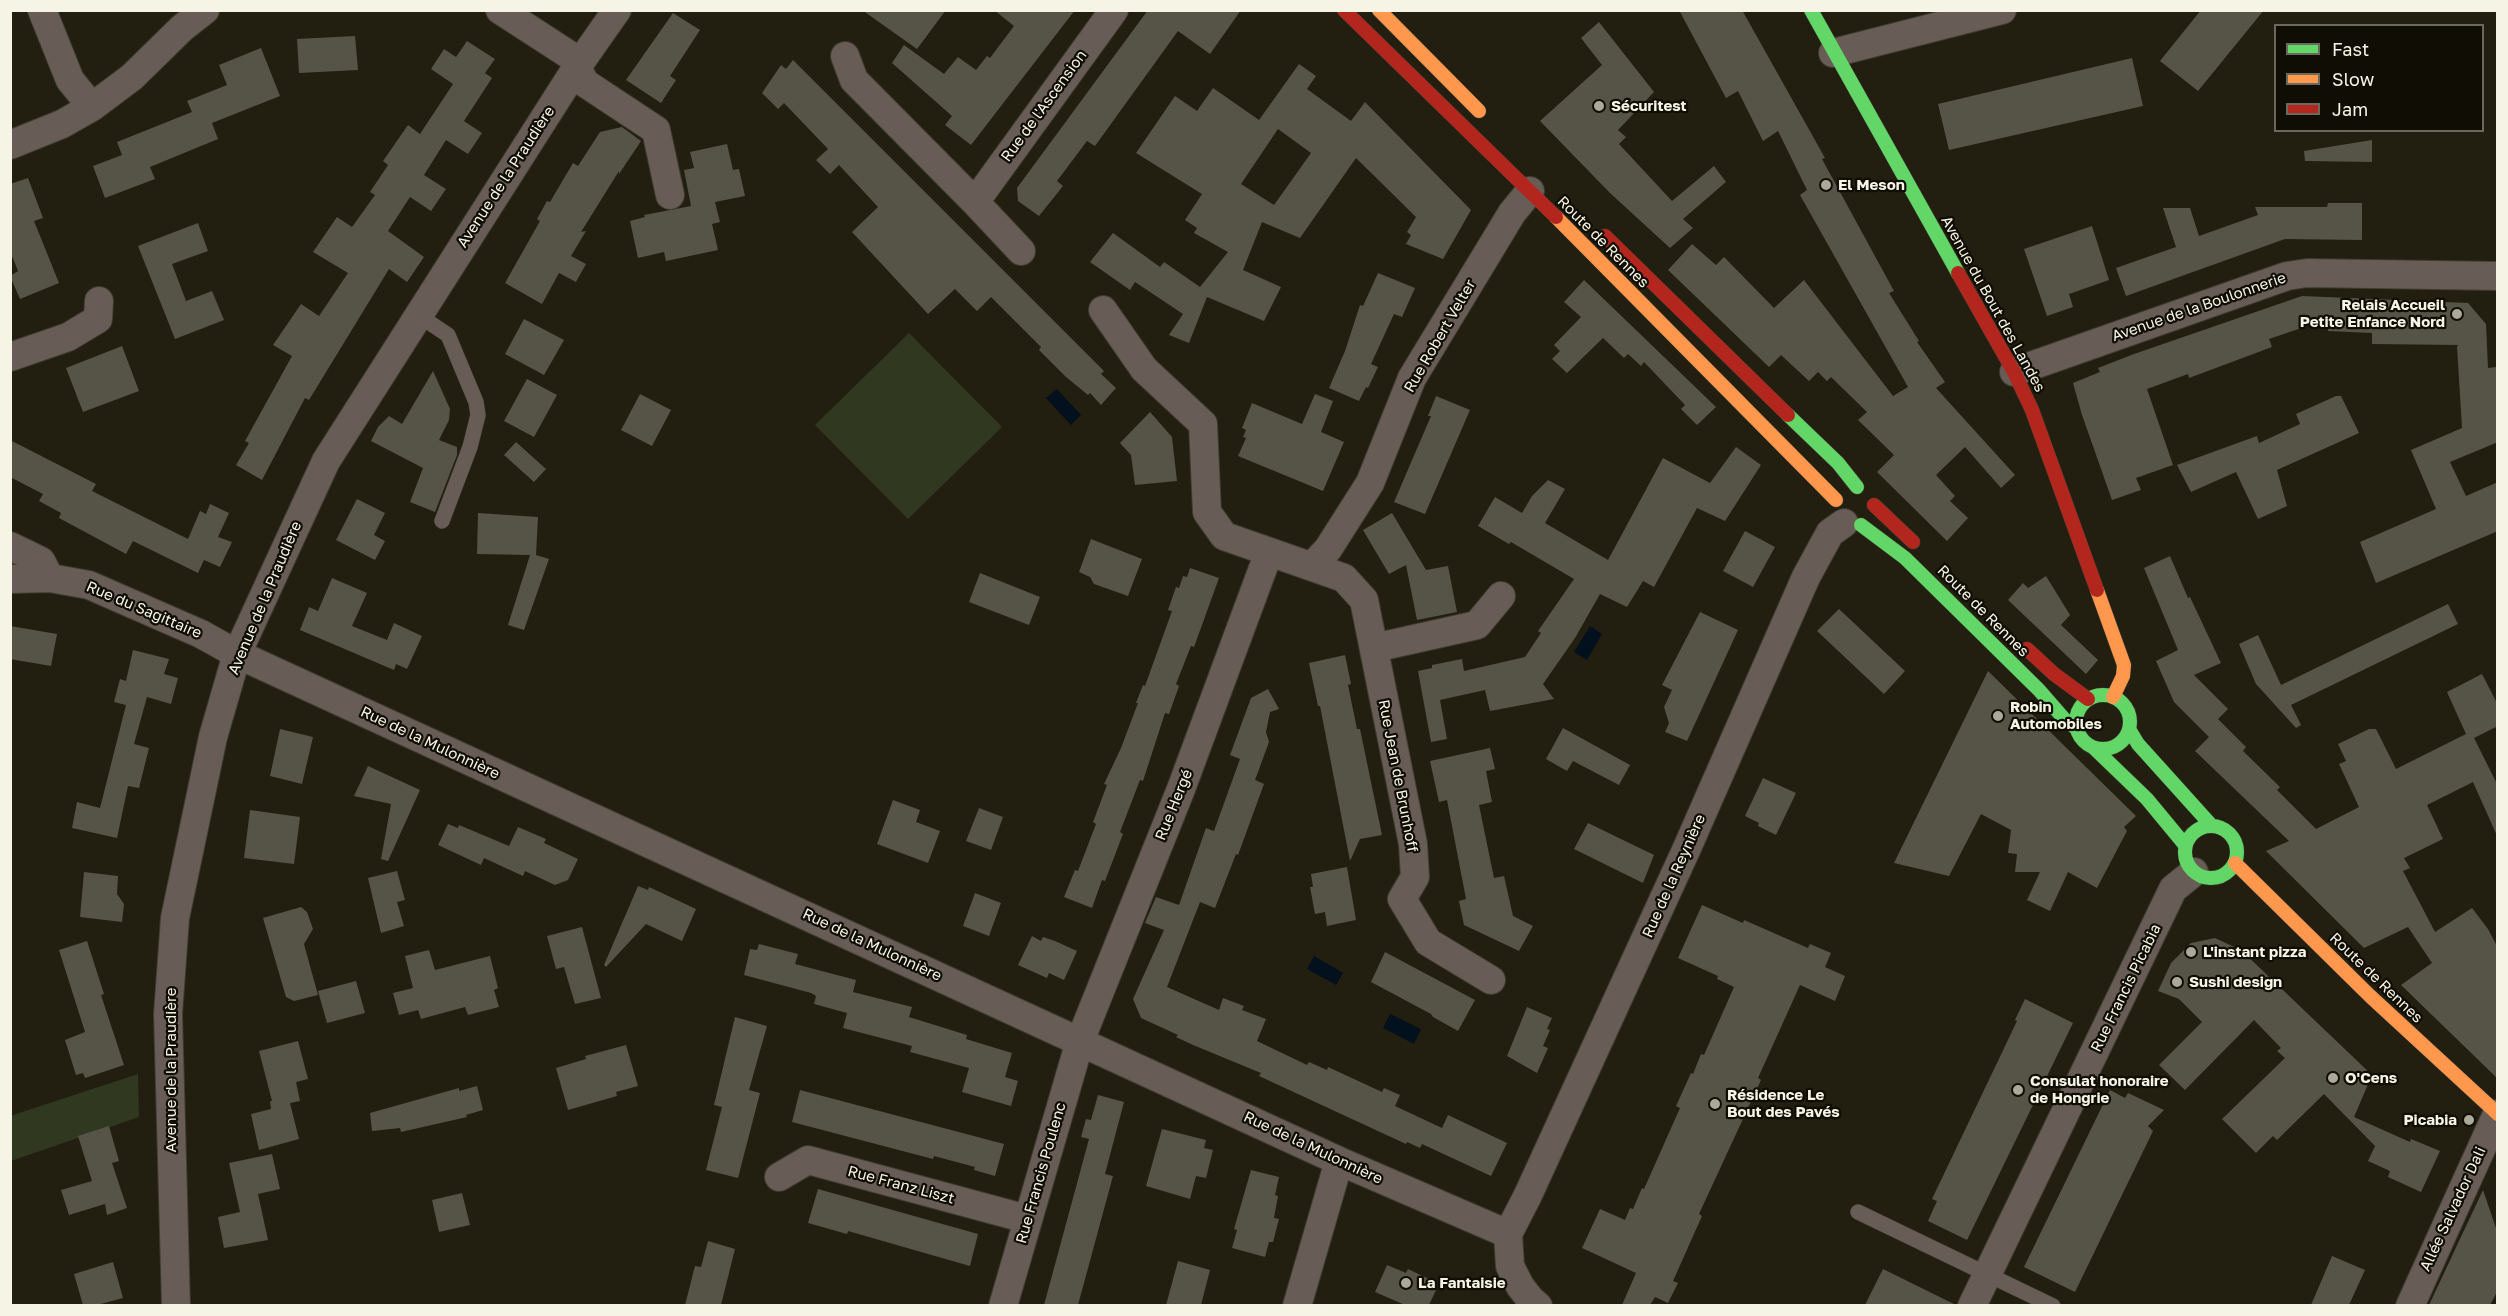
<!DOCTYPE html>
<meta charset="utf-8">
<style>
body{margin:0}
#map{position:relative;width:2508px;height:1316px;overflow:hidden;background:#221f11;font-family:"Golos Text",sans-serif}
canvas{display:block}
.frame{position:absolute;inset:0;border:12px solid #f6f4e4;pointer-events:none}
.legend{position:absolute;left:2274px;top:24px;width:210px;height:108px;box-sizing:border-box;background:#0f0d04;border:2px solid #6b695e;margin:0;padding:8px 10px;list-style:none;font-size:18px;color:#f6f4e4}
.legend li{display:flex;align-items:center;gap:12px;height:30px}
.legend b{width:30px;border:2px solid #6b695e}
</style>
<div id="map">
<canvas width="2508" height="1316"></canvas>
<div class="frame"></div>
<ul class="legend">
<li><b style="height:8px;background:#63d668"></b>Fast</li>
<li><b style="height:8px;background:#ff974d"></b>Slow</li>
<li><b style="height:8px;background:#b3261e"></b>Jam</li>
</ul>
</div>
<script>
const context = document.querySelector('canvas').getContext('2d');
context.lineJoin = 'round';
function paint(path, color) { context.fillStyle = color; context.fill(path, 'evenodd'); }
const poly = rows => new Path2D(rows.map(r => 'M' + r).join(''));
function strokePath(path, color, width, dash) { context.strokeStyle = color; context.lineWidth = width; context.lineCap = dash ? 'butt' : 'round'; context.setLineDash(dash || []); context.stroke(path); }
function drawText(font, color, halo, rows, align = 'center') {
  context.font = font + ' "Golos Text",sans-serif'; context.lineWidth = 4.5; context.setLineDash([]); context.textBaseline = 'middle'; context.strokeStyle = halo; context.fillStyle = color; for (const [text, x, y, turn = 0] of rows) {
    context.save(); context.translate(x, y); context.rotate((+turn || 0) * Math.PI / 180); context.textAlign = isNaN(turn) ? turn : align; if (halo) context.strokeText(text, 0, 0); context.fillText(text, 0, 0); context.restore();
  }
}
paint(poly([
 [909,333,1002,427,908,519,815,425],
 [138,1074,139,1117,11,1161,10,1116]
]), '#313820');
paint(poly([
 [1057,389,1081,415,1071,425,1046,398],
 [1590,626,1602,634,1587,660,1574,652],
 [1314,956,1343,973,1336,985,1307,969],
 [1390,1014,1421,1029,1414,1044,1383,1028]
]), '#03101d');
paint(poly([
 [862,10,946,10,917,49],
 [994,10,1075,10,971,145,945,125,952,116,892,63,904,45,944,74,958,57,976,70,987,56,990,58,1014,26],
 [1148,10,1241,10,1210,54,1178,31,1095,146,1087,141,1057,181,1063,186,1039,216,1018,201,1017,188],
 [1679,10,1742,10,1825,158,1822,159,1894,291,1889,293,1919,341,1917,342,1945,382,1936,388,2015,475,2001,488,1965,447,1936,475,1955,496,1950,501,1968,518,1947,541,1877,472,1894,455,1858,420,1867,412,1831,377,1827,381,1818,372,1809,381,1781,355,1769,367,1668,270,1692,244,1716,265,1724,257,1774,308,1804,280,1893,396,1908,387,1800,195,1807,190,1778,131,1763,141,1738,91,1726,98],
 [2201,10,2264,10,2198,91,2160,61],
 [673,13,700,30,670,76,676,80,661,103,626,80],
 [1599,22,1654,92,1618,130,1626,137,1619,144,1672,201,1714,166,1726,182,1683,219,1693,228,1670,248,1610,193,1540,121,1602,65,1581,38],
 [355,36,358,70,299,73,297,39],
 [467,41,495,59,485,73,492,78,464,121,482,133,468,154,446,140,424,175,446,189,431,211,410,197,388,231,424,257,407,282,389,269,309,400,305,398,262,480,236,465,249,443,245,441,292,356,273,345,301,304,319,316,348,273,313,252,337,217,352,227,375,195,370,192,388,165,383,161,408,125,420,134,453,84,431,69,444,49,456,57],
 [261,48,280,96,212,123,218,139,150,167,155,179,105,198,93,166,122,155,117,142,192,112,187,101,227,85,219,65],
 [2132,58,2143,106,1949,150,1938,104],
 [793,60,1104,371,1101,374,1116,388,1101,405,1090,393,1088,395,1066,377,1039,350,1041,347,991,297,977,311,955,289,928,314,852,232,878,207,839,165,830,174,816,160,828,149,784,103,778,109,762,93,781,65,786,69],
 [1299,64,1316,76,1307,89,1351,121,1365,102,1471,210,1443,259,1406,244,1411,235,1407,232,1416,217,1356,158,1300,238,1262,222,1243,270,1281,287,1264,321,1207,297,1189,343,1169,335,1183,314,1135,282,1130,290,1090,262,1113,233,1160,267,1164,262,1200,287,1228,252,1194,233,1197,228,1185,220,1202,194,1136,153,1175,96,1197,111,1213,88,1259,120],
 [1278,129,1311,153,1274,205,1241,184],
 [622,127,641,141,619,174,619,171,581,232,586,231,571,256,586,264,576,282,559,273,542,304,505,283,540,221,537,219,547,201,550,202,573,163,578,166,600,132],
 [2372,140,2372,162,2305,161,2304,151],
 [727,144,733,170,739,169,745,196,715,202,720,222,712,224,718,250,666,261,664,252,638,258,630,221,645,217,644,215,691,206,684,170,694,168,690,152],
 [28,178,43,218,34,221,59,283,20,299,10,276,18,271,10,251,10,184],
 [2328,203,2362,203,2362,240,2285,239,2126,296,2116,268,2176,247,2163,208,2190,208,2199,236,2258,215,2255,207,2327,207],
 [198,223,208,251,172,264,186,301,212,291,224,320,175,339,138,246],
 [2092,226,2109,280,2069,294,2073,307,2047,316,2024,249],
 [1378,273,1415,288,1402,317,1394,314,1371,364,1378,367,1368,388,1366,387,1359,401,1329,388,1345,351,1360,305,1363,306],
 [1584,280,1716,407,1697,425,1681,409,1685,405,1644,362,1641,366,1628,354,1624,358,1603,338,1567,373,1552,359,1560,351,1554,345,1581,317,1564,302],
 [2302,296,2468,303,2486,324,2488,368,2496,367,2498,442,2450,462,2466,496,2498,482,2498,531,2376,583,2360,542,2436,509,2411,450,2462,428,2457,346,2459,345,2372,344,2372,333,2328,331,2328,319,2269,339,2272,347,2189,378,2188,374,2147,389,2173,465,2136,478,2141,490,2112,500,2082,415,2073,383,2100,372,2098,368,2134,354],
 [524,319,564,340,544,375,505,354],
 [122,346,139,391,83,412,66,368],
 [433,371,450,409,449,420,439,440,457,447,457,455,435,512,410,502,423,468,371,441,378,427,389,416,402,424],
 [527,379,557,395,534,437,504,421],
 [640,394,671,410,652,446,621,430],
 [1315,394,1333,401,1321,432,1344,442,1323,491,1238,456,1246,438,1243,437,1246,430,1242,428,1252,403,1302,424],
 [1436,396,1470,410,1425,514,1394,502,1431,416,1428,416],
 [2336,396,2341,396,2359,433,2277,470,2287,506,2258,519,2236,472,2191,492,2177,465,2257,436,2259,443,2300,424,2296,414],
 [1150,412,1172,437,1177,481,1135,485,1131,455,1120,443],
 [10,440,96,484,92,491,188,539,200,511,206,514,210,504,229,513,218,537,232,542,220,567,204,560,198,573,133,541,126,554,59,518,61,513,39,501,43,494,10,477],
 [516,442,546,469,534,482,504,455],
 [1736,447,1761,465,1725,521,1697,508,1654,587,1643,581,1627,607,1600,594,1575,638,1543,684,1554,699,1490,711,1485,690,1440,700,1447,739,1431,742,1418,671,1432,668,1432,665,1462,659,1464,671,1525,657,1541,633,1538,631,1574,579,1511,542,1509,544,1478,526,1495,497,1522,513,1532,496,1548,480,1565,489,1545,523,1608,560,1663,458,1710,483],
 [357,499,385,513,374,535,385,541,375,560,336,540],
 [478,513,538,517,536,555,549,559,524,630,508,625,530,555,477,554],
 [1392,513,1426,570,1448,566,1457,612,1417,620,1406,565,1389,574,1363,530],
 [1745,531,1775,547,1753,587,1723,571],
 [1091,539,1142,559,1128,596,1094,584,1090,577,1079,572],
 [2170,556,2188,598,2190,597,2221,663,2194,675,2228,709,2218,719,2246,747,2243,751,2280,787,2277,790,2316,829,2359,807,2339,764,2346,761,2338,744,2369,729,2376,729,2396,769,2466,734,2447,692,2482,674,2498,705,2498,726,2474,738,2498,786,2498,838,2473,782,2427,805,2443,839,2404,858,2410,868,2403,871,2435,932,2472,908,2488,929,2498,948,2498,1079,2401,985,2432,963,2408,927,2364,948,2266,851,2289,841,2195,751,2209,737,2174,702,2156,661,2178,650,2144,568],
 [1190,568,1219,578,1194,647,1191,646,1176,684,1179,686,1169,714,1165,713,1143,781,1140,780,1120,832,1123,834,1105,881,1102,880,1092,908,1064,897,1075,870,1078,871,1096,824,1093,822,1107,785,1104,784,1121,748,1138,703,1136,703,1143,685,1145,686,1172,611,1168,610,1176,587,1179,588,1183,576,1187,577],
 [980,573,1040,597,1029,625,969,602],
 [2046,576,2070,615,2061,625,2098,660,2086,674,2008,600,2023,583,2028,588],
 [332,578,367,593,352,626,387,640,394,623,422,636,407,669,396,664,394,670,300,630,309,607,318,611],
 [2448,604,2458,624,2291,705,2301,725,2296,728,2256,684,2239,644,2258,635,2281,685],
 [1839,609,1905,671,1884,694,1817,631],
 [1700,612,1738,630,1687,741,1665,732,1669,723,1664,707,1672,690,1662,685],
 [10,626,57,634,51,666,10,659],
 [133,650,169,659,164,674,178,678,171,704,147,697,134,744,149,748,139,788,128,786,117,838,72,828,77,802,100,808,126,705,114,702,120,679,126,681],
 [1345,655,1351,684,1348,685,1357,729,1360,729,1382,835,1360,839,1350,861,1320,706,1318,706,1309,663],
 [1988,671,2136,816,2124,827,2127,831,2097,888,2068,872,2050,911,2027,900,2040,872,2015,872,2017,854,2008,853,2011,830,1981,814,1949,876,1894,863],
 [1268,689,1279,709,1270,712,1266,732,1269,742,1255,780,1264,784,1238,855,1236,854,1215,908,1200,902,1167,987,1219,1010,1223,998,1244,1006,1242,1010,1266,1019,1257,1041,1307,1065,1309,1062,1327,1070,1328,1067,1382,1092,1384,1088,1400,1095,1395,1106,1442,1128,1448,1115,1507,1143,1491,1176,1422,1144,1420,1148,1407,1142,1406,1144,1259,1076,1261,1073,1193,1045,1176,1037,1178,1035,1141,1018,1133,999,1164,930,1145,923,1156,897,1179,905,1206,828,1214,831,1240,759,1230,755,1251,698],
 [1563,728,1630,765,1619,785,1573,761,1567,771,1546,759],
 [280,729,313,737,302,784,270,776],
 [1490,748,1495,769,1486,771,1492,802,1479,805,1494,878,1504,876,1513,916,1533,926,1519,951,1464,925,1459,901,1466,899,1447,800,1439,802,1430,761],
 [368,766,420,790,388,861,381,859,391,804,354,796],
 [1763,778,1796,793,1776,835,1758,826,1759,823,1745,816],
 [893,800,920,810,916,822,940,831,928,863,877,844],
 [979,808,1003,817,991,850,966,841],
 [250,810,300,817,294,864,244,858],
 [1588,823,1654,855,1643,883,1574,849],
 [448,824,458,828,459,825,509,846,518,827,546,839,544,843,578,859,568,880,555,885,525,871,523,876,484,858,481,865,438,845],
 [1347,867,1356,920,1327,926,1325,912,1315,914,1310,887,1313,887,1311,874],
 [397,871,405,900,397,902,404,926,381,933,368,878],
 [84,872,118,876,117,894,124,904,122,922,80,917],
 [638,886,648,890,649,887,696,909,682,941,646,924,606,967,604,965],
 [975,893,1001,903,989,936,963,926],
 [1702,905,1743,923,1744,920,1808,948,1810,944,1831,953,1825,967,1845,976,1835,1001,1800,985,1758,1078,1761,1080,1699,1214,1702,1216,1673,1281,1678,1283,1668,1303,1655,1297,1650,1305,1622,1305,1636,1273,1582,1248,1600,1209,1625,1220,1630,1208,1633,1209,1642,1188,1644,1189,1680,1108,1676,1106,1691,1073,1693,1074,1701,1054,1704,1055,1734,987,1717,979,1718,976,1678,958],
 [301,907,307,912,313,929,304,944,318,995,294,1001,286,997,263,918],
 [582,927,601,998,575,1004,564,967,556,969,547,936],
 [1032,936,1041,941,1043,937,1055,941,1077,951,1064,980,1049,973,1047,978,1018,965],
 [2215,938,2241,950,2372,1075,2354,1117,2410,1142,2411,1139,2440,1151,2421,1192,2388,1177,2390,1171,2368,1161,2375,1146,2324,1094,2277,1140,2273,1136,2256,1153,2222,1119,2285,1058,2277,1051,2281,1048,2254,1020,2185,1090,2159,1065,2202,1022,2179,999,2158,991,2171,963,2191,943],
 [87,941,104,994,101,995,124,1065,85,1078,83,1073,76,1075,65,1040,85,1032,59,950],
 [759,944,798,954,795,964,856,980,853,992,912,1007,909,1017,967,1035,966,1039,1012,1053,1005,1077,1018,1081,1011,1106,962,1092,969,1068,910,1052,912,1046,843,1028,847,1013,814,1004,816,996,811,993,744,975,750,949,757,950],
 [429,950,435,970,490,956,498,988,494,990,499,1007,468,1015,465,1007,421,1019,418,1010,399,1015,393,993,413,988,405,956],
 [1385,952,1475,1000,1458,1031,1433,1017,1431,1014,1371,982],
 [356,981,365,1013,327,1023,318,991],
 [2025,999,2073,1023,1967,1240,1928,1221,1937,1201,1932,1199,2017,1021,2015,1020],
 [1527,1007,1552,1018,1547,1029,1550,1030,1543,1046,1548,1048,1537,1073,1507,1056],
 [735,1017,767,1026,749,1090,760,1093,738,1178,706,1170,722,1107,714,1105],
 [298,1041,308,1079,296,1082,300,1101,290,1103,299,1139,259,1150,251,1114,271,1109,270,1101,272,1101,259,1051],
 [626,1045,638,1086,616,1092,617,1096,568,1110,556,1068,586,1059,585,1056],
 [477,1086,483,1110,466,1115,467,1117,401,1132,400,1128,372,1131,370,1113,459,1088,459,1091],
 [800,1090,1004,1144,995,1176,974,1170,975,1167,934,1156,933,1159,792,1122],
 [2110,1090,2125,1098,2128,1093,2164,1110,2148,1126,2153,1131,2075,1292,2024,1267],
 [1098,1095,1124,1102,1105,1174,1113,1176,1078,1305,1044,1305,1089,1139,1081,1137,1086,1119,1091,1120],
 [109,1126,119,1161,112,1163,127,1208,107,1215,105,1204,69,1215,61,1190,92,1181,78,1136],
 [1162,1129,1206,1140,1204,1148,1213,1150,1206,1178,1196,1176,1190,1199,1146,1186],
 [272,1154,280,1189,258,1194,268,1240,224,1248,218,1217,240,1212,229,1163],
 [1251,1170,1279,1177,1275,1195,1278,1196,1274,1218,1279,1219,1273,1242,1269,1242,1265,1257,1232,1248,1237,1230,1234,1229],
 [818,1189,978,1234,970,1266,848,1231,847,1234,808,1223],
 [2483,1190,2498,1234,2498,1290,2490,1305,2429,1305],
 [462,1193,470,1225,439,1232,432,1200],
 [708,1241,735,1249,721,1305,685,1305,695,1266,701,1267],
 [2332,1256,2365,1270,2349,1305,2311,1305],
 [1178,1261,1210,1270,1201,1305,1166,1305],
 [113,1262,123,1298,97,1305,83,1305,74,1274],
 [1387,1265,1406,1273,1408,1269,1433,1281,1436,1290,1429,1305,1405,1305,1375,1292],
 [1883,1269,1956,1305,1865,1305]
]), '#565446');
const lane = poly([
 [418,315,448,335,476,402,478,415,470,447,442,521],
 [1858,1212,2053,1306]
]);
const street = poly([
 [42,10,70,80,92,107],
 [500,10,571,56,585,83,656,130,670,195],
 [1833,53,2002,10],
 [845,56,854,80,975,202,1114,10],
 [10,145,62,124,92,107,132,77,182,28,205,10],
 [975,202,1021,251],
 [1103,310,1144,369,1203,424,1207,512,1224,536,1344,578,1364,600,1413,844,1415,877,1402,899,1428,942,1491,980],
 [10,357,68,337,98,319,99,301],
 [2014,372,2287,276,2307,273,2498,276],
 [10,546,41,561,50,578],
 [1312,566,1328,549,1370,483,1412,378,1512,213,1530,191],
 [10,579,50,578,89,585,201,634,237,654,1339,1161,1508,1234],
 [1374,648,1477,625,1501,596],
 [779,1177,808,1160,1027,1219],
 [1508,1234,1528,1195,1687,848,1806,577,1830,533,1844,523],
 [1508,1234,1510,1266,1520,1286,1530,1299,1538,1306],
 [176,1306,168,1014,175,918,213,737,237,654,326,461,577,67,617,10],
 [1003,1306,1080,1041,1181,789,1269,552],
 [1297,1306,1339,1161],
 [1972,1306,2173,889,2194,872],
 [2410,1306,2497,1114]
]);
const fast = poly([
 [1811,10,1958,273],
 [1788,415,1838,463,1857,487],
 [1861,525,1905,558,2039,690,2066,721,2076,728],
 '2076 722a27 27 0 1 1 54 0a27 27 0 1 1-54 0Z',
 [2129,729,2138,744,2211,825],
 [2094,748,2147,799,2185,845],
 '2185 852a26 26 0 1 1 52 0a26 26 0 1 1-52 0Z'
]);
const slow = poly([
 [1379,10,1479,111],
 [1556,217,1836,500],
 [2097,590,2124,665,2123,676,2113,697],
 [2235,863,2370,996,2498,1114]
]);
const jam = poly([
 [1344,10,1556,217],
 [1605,236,1788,415],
 [1958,273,2014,372,2032,410,2097,590],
 [1874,505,1913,542],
 [2027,649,2054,674,2088,699]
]);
strokePath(lane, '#3e3c30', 16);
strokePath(street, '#3e3c30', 30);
strokePath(fast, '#3e3c30', 15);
strokePath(slow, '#3e3c30', 15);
strokePath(jam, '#3e3c30', 15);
strokePath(lane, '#675d56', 15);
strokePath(street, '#675d56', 28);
strokePath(fast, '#63d668', 14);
strokePath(slow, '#ff974d', 14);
strokePath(jam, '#b3261e', 14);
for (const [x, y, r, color] of [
 [1599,106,6,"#aca99a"],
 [1826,185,6,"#aca99a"],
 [2457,314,6,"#aca99a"],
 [1998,716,6,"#aca99a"],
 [2191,952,6,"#aca99a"],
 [2177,982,6,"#aca99a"],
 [2333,1078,6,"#aca99a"],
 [2018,1090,6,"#aca99a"],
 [1715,1104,6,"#aca99a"],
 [2469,1120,6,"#aca99a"],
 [1406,1283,6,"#aca99a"]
]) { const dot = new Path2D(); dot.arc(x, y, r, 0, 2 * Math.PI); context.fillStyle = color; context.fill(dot); strokePath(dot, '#0f0d04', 2); }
drawText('15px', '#f6f4e4', '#0f0d04', [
 ["Rue de l'Ascension",1044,106,-54],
 ["Avenue de la Praudière",506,177,-57],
 ["Route de Rennes",1603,242,45],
 ["Avenue du Bout des Landes",1993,304,61],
 ["Avenue de la Boulonnerie",2199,307,-19],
 ["Rue Robert Velter",1440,336,-60],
 ["Avenue de la Praudière",265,598,-67],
 ["Rue du Sagittaire",144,610,23],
 ["Route de Rennes",1983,611,45],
 ["Rue de la Mulonnière",430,743,25],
 ["Rue Jean de Brunhoff",1398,776,79],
 ["Rue Hergé",1174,805,-68],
 ["Rue de la Reynière",1674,876,-66],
 ["Rue de la Mulonnière",872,945,25],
 ["Route de Rennes",2376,978,44],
 ["Rue Francis Picabia",2126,988,-64],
 ["Avenue de la Praudière",171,1070,-90],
 ["Rue de la Mulonnière",1313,1148,25],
 ["Rue Francis Poulenc",1041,1173,-74],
 ["Rue Franz Liszt",901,1185,15],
 ["Allée Salvador Dali",2453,1209,-65]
]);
drawText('bold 15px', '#f6f4e4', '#0f0d04', [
 ["Sécuritest",1611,106],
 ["El Meson",1838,185],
 ["Relais Accueil",2445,305,"right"],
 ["Petite Enfance Nord",2445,322,"right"],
 ["Robin",2010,707],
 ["Automobiles",2010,724],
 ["L'instant pizza",2203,952],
 ["Sushi design",2189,982],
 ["O'Cens",2345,1078],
 ["Consulat honoraire",2030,1081],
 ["de Hongrie",2030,1098],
 ["Résidence Le",1727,1095],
 ["Bout des Pavés",1727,1112],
 ["Picabia",2457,1120,"right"],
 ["La Fantaisie",1418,1283]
], 'left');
</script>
